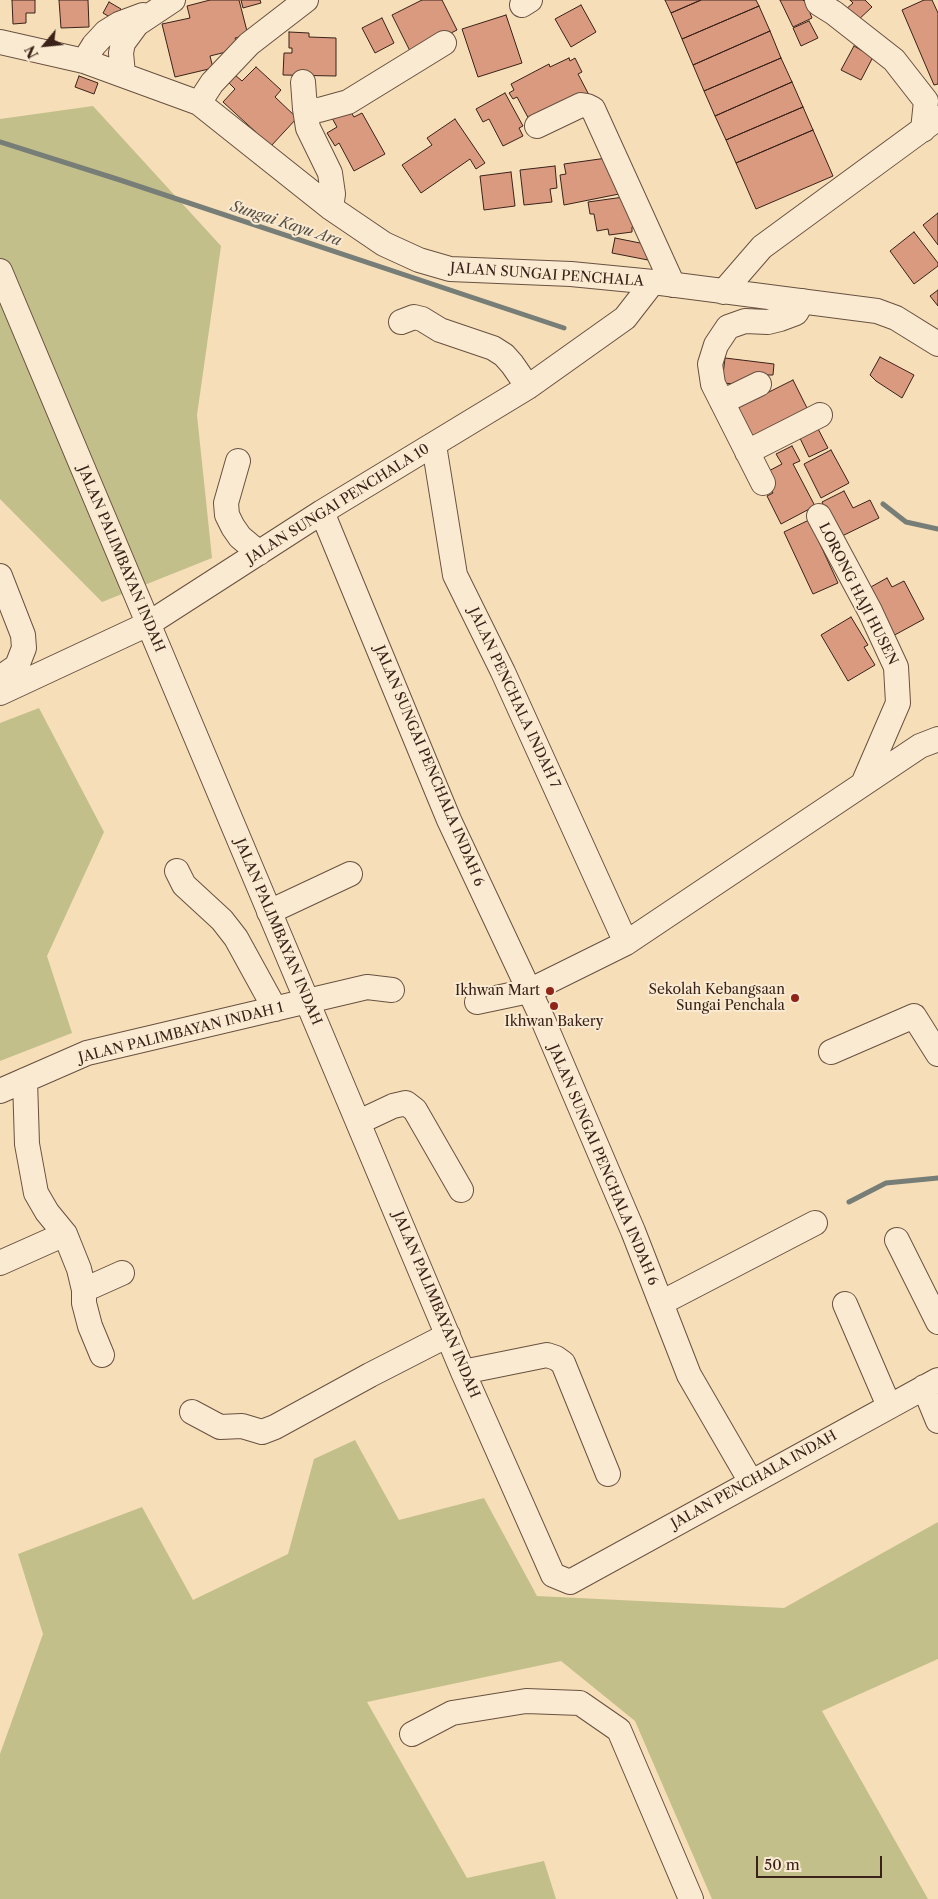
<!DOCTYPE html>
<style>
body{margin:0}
#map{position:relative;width:938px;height:1899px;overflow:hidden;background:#f6deb8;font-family:"Libre Caslon Text",serif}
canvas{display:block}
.north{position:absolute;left:20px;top:20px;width:50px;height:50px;-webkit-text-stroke:4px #f9ead1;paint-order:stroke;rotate:242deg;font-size:14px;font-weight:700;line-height:20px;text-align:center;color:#3a2218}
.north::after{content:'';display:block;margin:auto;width:18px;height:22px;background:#3a2218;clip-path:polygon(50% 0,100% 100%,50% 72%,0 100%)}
.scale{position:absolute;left:756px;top:1856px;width:126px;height:22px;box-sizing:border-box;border:2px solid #3a2218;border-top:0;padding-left:6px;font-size:15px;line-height:18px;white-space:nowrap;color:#3a2218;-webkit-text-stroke:4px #f9ead1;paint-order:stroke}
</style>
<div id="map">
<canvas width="938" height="1899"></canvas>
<div class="north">N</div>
<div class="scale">50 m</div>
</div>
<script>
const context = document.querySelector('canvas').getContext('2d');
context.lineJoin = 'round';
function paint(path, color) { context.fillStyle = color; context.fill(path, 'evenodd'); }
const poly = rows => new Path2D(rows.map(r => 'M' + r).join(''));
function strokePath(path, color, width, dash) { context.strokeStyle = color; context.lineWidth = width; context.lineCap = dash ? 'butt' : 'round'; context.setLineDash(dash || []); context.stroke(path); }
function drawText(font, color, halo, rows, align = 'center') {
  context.font = font + ' "Libre Caslon Text",serif'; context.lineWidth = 4; context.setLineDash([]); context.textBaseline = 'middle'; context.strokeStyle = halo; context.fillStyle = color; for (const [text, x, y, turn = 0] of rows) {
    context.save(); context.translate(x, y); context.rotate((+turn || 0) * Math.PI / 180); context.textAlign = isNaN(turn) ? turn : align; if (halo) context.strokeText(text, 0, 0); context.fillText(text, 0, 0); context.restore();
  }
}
paint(poly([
 [93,106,221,246,197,415,212,558,102,602,0,499,0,119],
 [39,708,104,832,47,956,72,1033,0,1061,0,723],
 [355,1440,399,1520,484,1498,537,1596,784,1608,938,1522,938,1659,822,1711,928,1899,712,1899,635,1721,561,1661,367,1702,467,1878,544,1861,556,1899,0,1899,0,1754,43,1634,18,1554,142,1507,193,1600,288,1554,314,1459]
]), '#c3bf8a');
strokePath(poly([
 [0,142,120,180,564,328],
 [883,504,906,522,938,529],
 [849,1202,886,1183,938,1178]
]), '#767e77', 5);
const building = poly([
 [12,0,35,0,35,13,26,13,26,23,13,24,12,0],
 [59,0,88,0,89,27,61,28,59,0],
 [210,0,239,0,248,35,235,38,238,49,210,56,213,68,175,77,162,24,190,18,187,6,210,0],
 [241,0,260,0,261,3,243,8,241,0],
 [422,0,442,0,457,30,411,53,392,15,422,0],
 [665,0,701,0,671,13,665,0],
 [701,0,756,0,759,6,682,39,671,13,701,0],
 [780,0,803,0,804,1,807,0,814,11,810,13,812,18,793,27,780,0],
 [850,0,865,0,872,7,856,22,845,10,853,3,850,0],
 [924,0,932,0,938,13,938,84,934,85,902,10,924,0],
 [109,2,121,9,115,20,103,13,109,2],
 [581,5,596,32,571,47,555,19,581,5],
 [759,6,770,31,693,65,682,39,759,6],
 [506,15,522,63,478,77,462,29,506,15],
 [382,18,394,43,375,53,362,28,382,18],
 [809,21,818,38,801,46,793,28,809,21],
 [770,31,781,58,704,91,693,65,770,31],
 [289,32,309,33,309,37,336,38,336,76,283,75,284,53,292,53,292,48,289,48,289,32],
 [854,46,873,57,861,80,841,70,854,46],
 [569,58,570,61,575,58,582,72,578,74,589,95,531,123,517,97,513,99,509,93,514,90,511,84,549,64,550,67,569,58],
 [781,58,792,82,715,116,704,91,781,58],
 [256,67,281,90,275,97,297,118,271,146,223,102,235,89,228,82,235,75,242,81,256,67],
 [79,76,98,83,94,94,75,87,79,76],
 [792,82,803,107,726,140,715,116,792,82],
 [505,93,523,126,519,128,523,136,503,146,489,119,483,122,476,109,505,93],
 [803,107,813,130,736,163,726,140,803,107],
 [349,109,354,117,362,113,385,154,354,171,339,143,335,146,327,133,337,127,332,118,349,109],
 [455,119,485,163,476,169,470,159,421,193,402,165,432,145,427,138,455,119],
 [813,130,833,176,756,209,736,163,813,130],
 [614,157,619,194,564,205,560,175,566,174,564,164,614,157],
 [555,166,557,188,550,189,552,202,524,205,520,170,555,166],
 [511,172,515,206,484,210,480,176,511,172],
 [631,196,636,227,632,227,632,232,609,235,608,229,597,231,594,214,590,214,588,202,631,196],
 [938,213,938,245,923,225,938,213],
 [914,232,938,263,938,266,914,284,890,251,914,232],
 [615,238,650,245,648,260,612,253,615,238],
 [938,290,938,306,930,296,938,290],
 [880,357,914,375,902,398,876,381,870,375,880,357],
 [725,358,774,364,773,375,766,375,747,385,722,383,725,358],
 [793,380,807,408,747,439,733,410,793,380],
 [815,423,828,448,809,457,797,432,815,423],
 [792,446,800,461,793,464,815,506,781,524,767,496,773,493,763,474,782,464,776,454,792,446],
 [831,450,849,483,821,498,804,464,831,450],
 [844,491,853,508,870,500,879,518,840,537,822,502,844,491],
 [809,520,838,583,813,594,784,532,809,520],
 [887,578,892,587,904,581,924,619,891,637,869,588,887,578],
 [851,617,868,645,864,647,875,665,848,681,821,635,851,617]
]);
paint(building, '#d99a80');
strokePath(building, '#3a2218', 1);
const minor = poly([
 [817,0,818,3,834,13,894,60,926,101,923,130],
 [522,5,530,0],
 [0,42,84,61,199,103,331,208,384,244,419,260,450,269,571,274,653,282,877,311,896,318,938,344],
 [84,61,94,45,106,32,119,24,143,15],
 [123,74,121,53,123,43,137,24,173,0],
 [303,82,305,109,308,128,330,173,333,194,331,208],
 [199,103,212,83,249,44,306,0],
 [305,109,319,110,348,102,444,43],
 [537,126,581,105,587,106,593,109,673,285],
 [0,271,463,1372,553,1575,570,1582,938,1380],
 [723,292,762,247,938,118],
 [401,322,414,317,422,319,440,330,493,348,504,355,512,364,528,387],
 [722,402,759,384],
 [434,445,455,575,503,672,626,943],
 [747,452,820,415],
 [238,461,226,503,227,515,233,527,240,537,259,553],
 [763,483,713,384,710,364,716,345,728,327,745,321,768,322,780,319,796,313,803,301],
 [322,512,449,820,543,1020,633,1231,689,1375,751,1482],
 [819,516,870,611,896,667,898,703,863,784],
 [0,576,23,635,24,648,17,666,0,678],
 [0,693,148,624,322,512,528,387,625,318,653,282],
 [177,871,184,885,222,920,236,938,275,1009],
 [269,912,350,874],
 [477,1002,529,991,626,943,920,746,938,739],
 [831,1052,914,1016,938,1054],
 [25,1080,27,1144,36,1193,47,1212,65,1234],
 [0,1091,87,1053,367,987,392,990],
 [359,1122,393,1106,406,1103,415,1110,461,1190],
 [897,1240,938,1322],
 [0,1263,65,1234,79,1269,84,1290,84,1303,90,1326,102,1355],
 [84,1290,122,1273],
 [661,1303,815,1223],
 [845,1304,889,1406],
 [463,1372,547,1355,556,1358,563,1363,608,1474],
 [924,1387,938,1421],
 [192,1412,220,1427,242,1426,262,1432,275,1427,370,1375,448,1335],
 [412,1734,452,1713,526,1701,580,1703,619,1730,691,1899]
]);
strokePath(minor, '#695140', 26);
strokePath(minor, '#f9ead1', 24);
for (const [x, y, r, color] of [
 [550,991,5,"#8f2418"],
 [795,998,5,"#8f2418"],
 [554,1006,5,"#8f2418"]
]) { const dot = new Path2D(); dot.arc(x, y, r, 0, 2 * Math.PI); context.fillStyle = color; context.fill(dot); strokePath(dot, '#f9ead1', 2); }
drawText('14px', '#3a2218', '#f9ead1', [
 ["JALAN SUNGAI PENCHALA",547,275,4],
 ["JALAN SUNGAI PENCHALA 10",338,504,-32],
 ["JALAN PALIMBAYAN INDAH",121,559,67],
 ["LORONG HAJI HUSEN",858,594,63],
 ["JALAN PENCHALA INDAH 7",514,698,65],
 ["JALAN SUNGAI PENCHALA INDAH 6",429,766,67],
 ["JALAN PALIMBAYAN INDAH",278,932,67],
 ["JALAN PALIMBAYAN INDAH 1",181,1033,-14],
 ["JALAN SUNGAI PENCHALA INDAH 6",603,1165,67],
 ["JALAN PALIMBAYAN INDAH",436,1305,67],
 ["JALAN PENCHALA INDAH",754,1480,-29]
]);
drawText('14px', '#3a2218', '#f9ead1', [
 ["Sekolah Kebangsaan",785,990],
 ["Sungai Penchala",785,1006],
 ["Ikhwan Mart",540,991],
 ["Ikhwan Bakery",554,1022,"center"]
], 'right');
drawText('italic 15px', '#585047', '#f9ead1', [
 ["Sungai Kayu Ara",286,224,18]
]);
</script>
